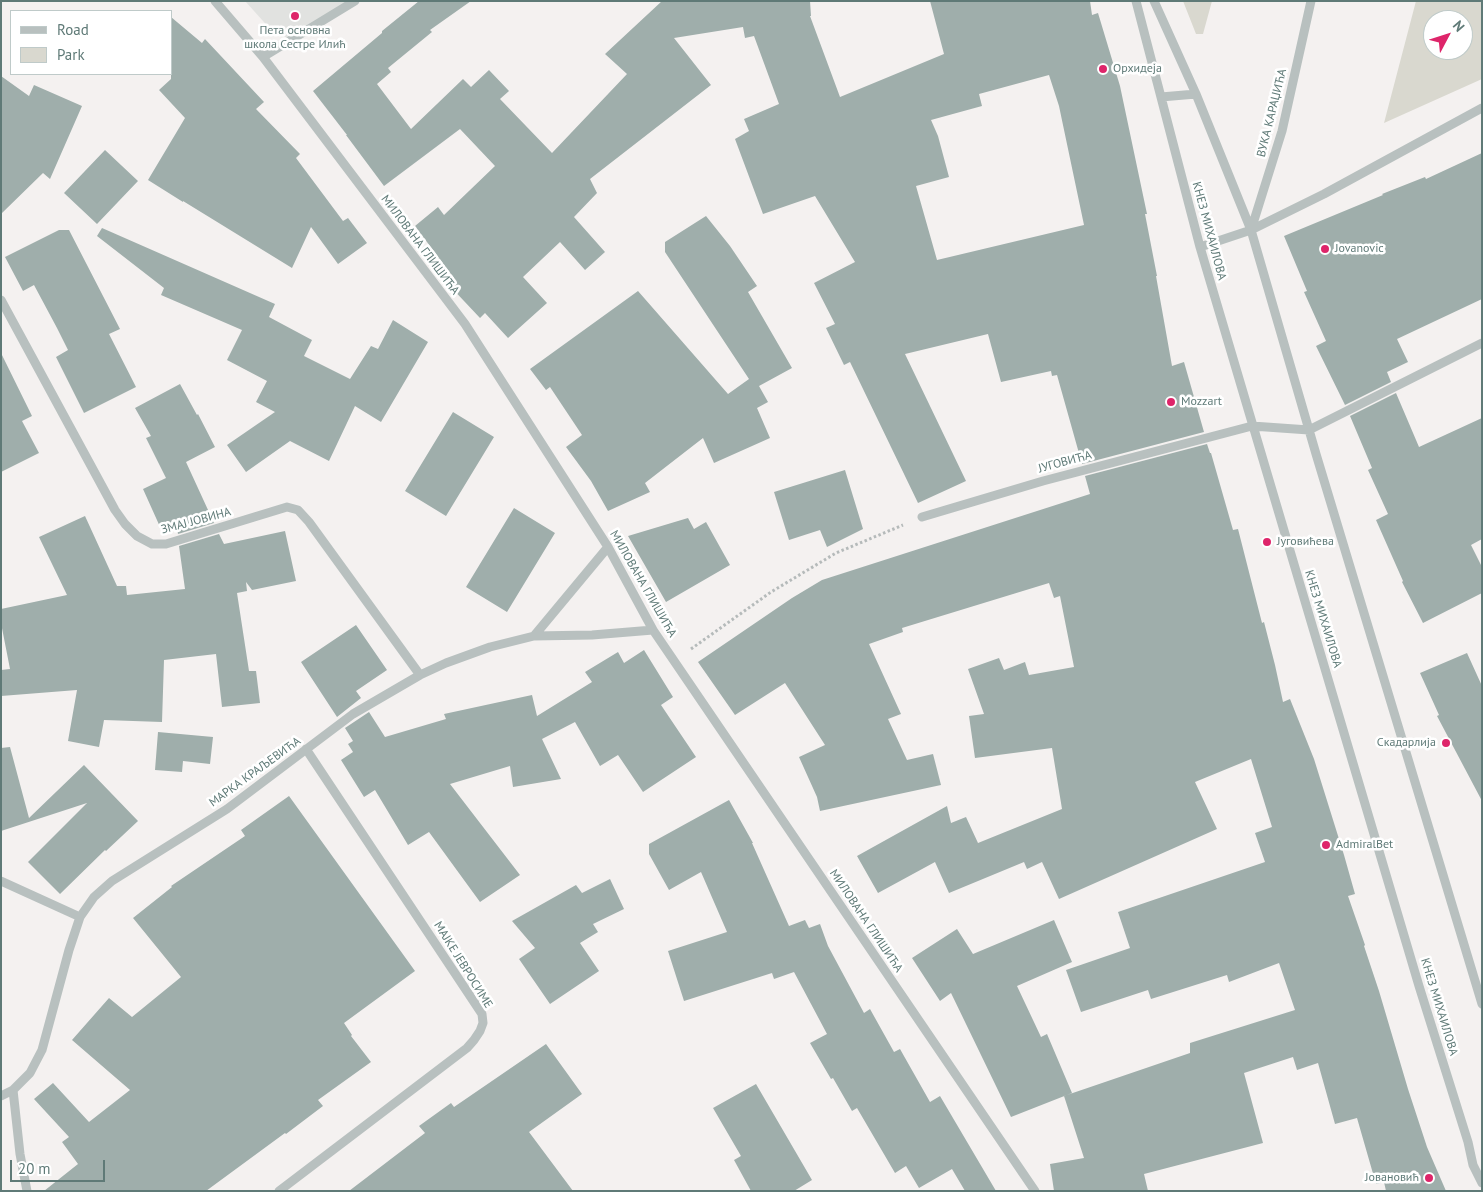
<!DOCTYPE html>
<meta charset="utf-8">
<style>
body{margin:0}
#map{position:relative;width:1483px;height:1192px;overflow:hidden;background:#f4f1f0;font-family:"PT Sans",sans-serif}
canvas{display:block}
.frame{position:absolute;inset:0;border:2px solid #5f7a77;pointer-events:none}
.legend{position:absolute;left:10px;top:10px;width:162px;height:65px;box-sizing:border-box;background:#fff;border:1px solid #bfcac9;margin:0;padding:6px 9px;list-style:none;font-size:15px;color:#5f7a77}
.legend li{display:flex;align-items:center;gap:10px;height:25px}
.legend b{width:25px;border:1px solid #bfcac9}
.north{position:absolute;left:1423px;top:10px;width:50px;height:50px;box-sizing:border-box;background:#fff;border:1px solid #bfcac9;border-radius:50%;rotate:50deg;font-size:14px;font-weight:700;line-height:20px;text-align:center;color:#5f7a77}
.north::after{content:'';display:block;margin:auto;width:18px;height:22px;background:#de256a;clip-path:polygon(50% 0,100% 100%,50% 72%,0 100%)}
.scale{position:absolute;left:10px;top:1160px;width:95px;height:22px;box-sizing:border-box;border:2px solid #5f7a77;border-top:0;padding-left:6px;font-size:15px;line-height:18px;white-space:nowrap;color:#5f7a77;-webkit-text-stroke:4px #fff;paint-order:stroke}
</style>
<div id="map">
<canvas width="1483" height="1192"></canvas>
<div class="frame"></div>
<ul class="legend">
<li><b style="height:6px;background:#b8c0bf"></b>Road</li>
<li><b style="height:14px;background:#d9d8cf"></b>Park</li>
</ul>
<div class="north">N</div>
<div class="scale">20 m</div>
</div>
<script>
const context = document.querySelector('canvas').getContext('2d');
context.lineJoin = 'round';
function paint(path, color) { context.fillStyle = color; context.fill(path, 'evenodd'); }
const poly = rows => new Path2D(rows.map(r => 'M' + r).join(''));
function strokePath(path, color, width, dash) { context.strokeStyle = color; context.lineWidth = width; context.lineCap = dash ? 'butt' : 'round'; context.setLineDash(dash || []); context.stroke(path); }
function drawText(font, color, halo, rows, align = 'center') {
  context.font = font + ' "PT Sans",sans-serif'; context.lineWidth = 5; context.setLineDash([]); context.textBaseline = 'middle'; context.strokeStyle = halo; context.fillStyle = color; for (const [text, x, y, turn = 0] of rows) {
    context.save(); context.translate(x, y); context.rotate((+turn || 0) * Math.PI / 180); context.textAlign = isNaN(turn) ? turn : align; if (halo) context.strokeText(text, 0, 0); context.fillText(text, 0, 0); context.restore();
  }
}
paint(poly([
 [245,1,355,1,292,40,272,31]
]), '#e1e2e0');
paint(poly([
 [1183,1,1212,1,1203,34,1196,34],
 [1416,1,1482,1,1482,79,1384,123],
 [1433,20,1463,20,1463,50,1433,50]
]), '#d9d8cf');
paint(poly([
 [419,1,471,1,430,30,432,32,388,68,391,72,377,84,411,129,463,79,471,87,489,70,509,91,500,99,552,153,627,74,605,54,662,1,810,1,811,16,810,16,840,97,944,54,930,1,1090,1,1092,15,1098,13,1120,86,1147,214,1145,214,1157,276,1156,276,1172,366,1184,362,1204,432,1082,464,1057,375,1052,376,1051,371,1001,382,988,334,905,354,966,481,918,503,850,362,844,365,826,328,835,324,814,283,855,262,815,196,763,214,735,139,749,131,744,119,779,104,754,36,745,38,743,27,674,38,711,85,590,179,597,193,574,217,605,252,585,270,560,242,523,277,547,303,508,338,485,313,480,318,448,284,454,278,415,226,438,207,444,215,495,166,460,129,384,186,346,135,347,135,313,91,382,33,382,31],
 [1049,75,1059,106,1084,225,937,260,916,186,949,177,938,136,931,120,982,106,979,94],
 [171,17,202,43,205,39,264,102,256,109,300,154,296,158,343,221,348,218,367,243,338,264,311,227,292,268,183,201,183,202,148,180,185,118,159,90,171,79],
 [1,76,29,96,34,85,82,106,50,179,43,173,1,214],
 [105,150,138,181,97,224,64,193],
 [1482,153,1482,299,1397,339,1408,362,1387,372,1391,382,1345,405,1316,346,1326,341,1304,292,1307,291,1284,236,1383,195,1382,194,1425,177,1426,179],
 [706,216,730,246,757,286,748,292,792,368,759,386,768,402,757,408,770,438,714,463,703,438,645,483,650,492,608,511,591,481,566,447,582,435,550,387,546,390,530,369,638,291,728,394,749,379,665,252,665,242],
 [102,228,275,304,269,317,312,340,304,356,350,379,371,346,378,349,393,320,428,342,381,422,355,406,329,461,290,441,246,472,227,445,275,412,256,402,267,381,227,360,242,330,161,295,164,288,97,236],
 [59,230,69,230,120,329,109,334,136,387,84,413,56,357,68,350,57,328,34,285,23,291,5,257],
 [1,353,32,416,22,421,39,453,1,472],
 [180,384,197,415,198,414,215,447,186,462,214,523,178,534,176,522,161,529,143,489,166,478,146,438,151,436,135,408],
 [1396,393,1419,447,1482,418,1482,539,1471,545,1482,567,1482,593,1423,623,1402,582,1403,581,1376,520,1388,514,1368,470,1372,468,1350,416],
 [453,412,494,437,446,516,405,491],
 [1207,444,1210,453,1211,453,1233,530,1238,529,1262,623,1264,622,1275,665,1283,702,1290,699,1314,759,1344,855,1355,894,1348,896,1365,945,1364,946,1379,991,1408,1089,1427,1147,1446,1191,1386,1191,1384,1182,1376,1184,1357,1118,1335,1124,1318,1063,1297,1070,1293,1057,1244,1073,1263,1143,1144,1174,1148,1191,1054,1191,1050,1164,1084,1158,1064,1096,1190,1053,1190,1043,1295,1010,1279,963,1229,982,1227,975,1151,999,1148,990,1081,1012,1066,970,1130,948,1118,912,1265,862,1255,833,1272,827,1251,759,1195,782,1217,829,1059,899,1042,862,1027,869,1024,862,949,893,935,862,878,893,857,856,947,806,951,823,966,817,978,843,1062,809,1052,748,975,758,969,716,984,714,968,669,999,658,1004,670,1025,662,1029,675,1074,667,1060,596,1054,598,1049,583,902,628,903,632,869,644,901,714,888,719,907,760,933,754,941,785,820,811,817,797,799,757,825,745,785,683,735,715,698,662,792,598,822,580,1090,494,1085,476],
 [845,470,863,529,827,547,820,530,789,540,774,492],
 [514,508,555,533,507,612,466,587],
 [85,516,117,586,126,586,127,595,185,589,179,546,219,534,224,544,285,531,296,581,252,590,246,582,247,591,237,593,249,671,256,671,260,703,222,707,216,654,164,660,162,722,104,720,99,747,68,741,77,690,1,696,1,670,10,669,1,623,1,609,67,595,39,537],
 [688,518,694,529,706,522,730,565,666,602,628,536],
 [356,625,387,670,356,691,361,698,337,717,301,662],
 [644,650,673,697,661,705,696,757,643,792,618,755,600,766,575,722,542,739,561,779,513,787,510,766,450,784,520,875,480,902,429,832,408,845,375,790,364,797,341,760,353,752,348,744,353,741,345,728,369,712,385,737,446,719,444,714,532,695,537,716,592,682,585,672,618,652,624,663],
 [1467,653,1482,686,1482,801,1437,716,1439,715,1420,673],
 [158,732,213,737,210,764,183,761,182,772,155,770],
 [10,747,29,818,84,765,138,821,106,851,105,850,60,894,28,862,87,803,1,831,1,748],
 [289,796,415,971,344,1023,352,1035,351,1036,371,1062,318,1100,323,1106,286,1134,285,1133,206,1191,44,1191,78,1164,62,1142,69,1137,34,1099,53,1083,89,1122,130,1090,72,1040,109,998,132,1017,181,977,133,918,172,887,171,886,245,836,241,830],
 [729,800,753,843,752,843,789,926,805,920,809,928,820,924,828,946,864,1013,870,1009,894,1052,900,1049,930,1102,940,1096,996,1191,965,1191,952,1169,919,1188,906,1166,895,1173,857,1108,852,1111,833,1078,831,1079,810,1043,827,1034,794,972,774,979,772,973,684,1001,668,951,727,932,701,872,669,890,649,854,649,844],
 [610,879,624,909,593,924,598,932,580,943,599,971,550,1004,519,959,535,948,512,921,576,885,582,893],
 [1054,920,1072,962,1017,986,1041,1037,1047,1034,1072,1093,1011,1117,951,993,940,1001,912,958,957,929,973,954],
 [546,1044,582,1094,529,1132,573,1191,349,1191,425,1133,419,1126,451,1103,454,1107],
 [756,1084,812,1180,794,1191,751,1191,734,1160,741,1156,713,1108]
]), '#9faeab');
strokePath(poly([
 [691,649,771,592,836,553,903,525]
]), '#b5baba', 3, [2.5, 2.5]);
strokePath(poly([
 [215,1,263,57,465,324,608,547,653,630,1035,1191],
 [1136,1,1200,247,1419,986,1468,1142,1473,1165,1482,1183],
 [1154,1,1196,94,1251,230,1316,454,1482,1004],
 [263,57,355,1],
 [1161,97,1196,94],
 [1251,230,1282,131,1311,1],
 [1200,247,1251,230,1324,194,1482,108],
 [1,300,115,510,125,524,137,536,152,544,166,544,287,507,298,510,309,522,420,675],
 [922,517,1043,481,1252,426,1309,430,1482,343],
 [534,636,608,547],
 [1,881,80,917],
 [13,1090,20,1154,27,1191],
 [1,1096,13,1090,30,1073,42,1050,69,950,80,917,94,897,112,881,227,809,353,714,420,675,446,663,490,647,534,636,592,635,653,630],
 [279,1191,467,1048,474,1040,480,1031,483,1023,482,1014,306,749]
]), '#b8c0bf', 9);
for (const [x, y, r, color] of [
 [295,16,5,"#de256a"],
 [1103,69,5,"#de256a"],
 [1325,249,5,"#de256a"],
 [1171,402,5,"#de256a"],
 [1267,542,5,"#de256a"],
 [1446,743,5,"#de256a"],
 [1326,845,5,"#de256a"],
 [1429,1178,5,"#de256a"]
]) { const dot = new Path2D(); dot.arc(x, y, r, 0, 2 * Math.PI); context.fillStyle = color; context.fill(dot); strokePath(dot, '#fff', 2); }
drawText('12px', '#5f7a77', '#fff', [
 ["Пета основна",295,31,"center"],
 ["школа Сестре Илић",295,45,"center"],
 ["Орхидеја",1113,69],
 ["Jovanovic",1335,249],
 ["Mozzart",1181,402],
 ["Југовићева",1277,542],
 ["Скадарлија",1436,743,"right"],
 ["AdmiralBet",1336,845],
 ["Јовановић",1419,1178,"right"]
], 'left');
drawText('12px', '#5f7a77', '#fff', [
 ["ВУКА КАРАЏИЋА",1272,113,-76],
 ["КНЕЗ МИХАИЛОВА",1209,231,75],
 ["МИЛОВАНА ГЛИШИЋА",420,245,53],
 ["ЈУГОВИЋА",1065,462,-15],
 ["ЗМАЈ ЈОВИНА",196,521,-15],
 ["МИЛОВАНА ГЛИШИЋА",643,584,60],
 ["КНЕЗ МИХАИЛОВА",1323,619,73],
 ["МАРКА КРАЉЕВИЋА",255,772,-36],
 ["МИЛОВАНА ГЛИШИЋА",866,921,56],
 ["МАЈКЕ ЈЕВРОСИМЕ",463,965,58],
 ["КНЕЗ МИХАИЛОВА",1439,1007,73]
]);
</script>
